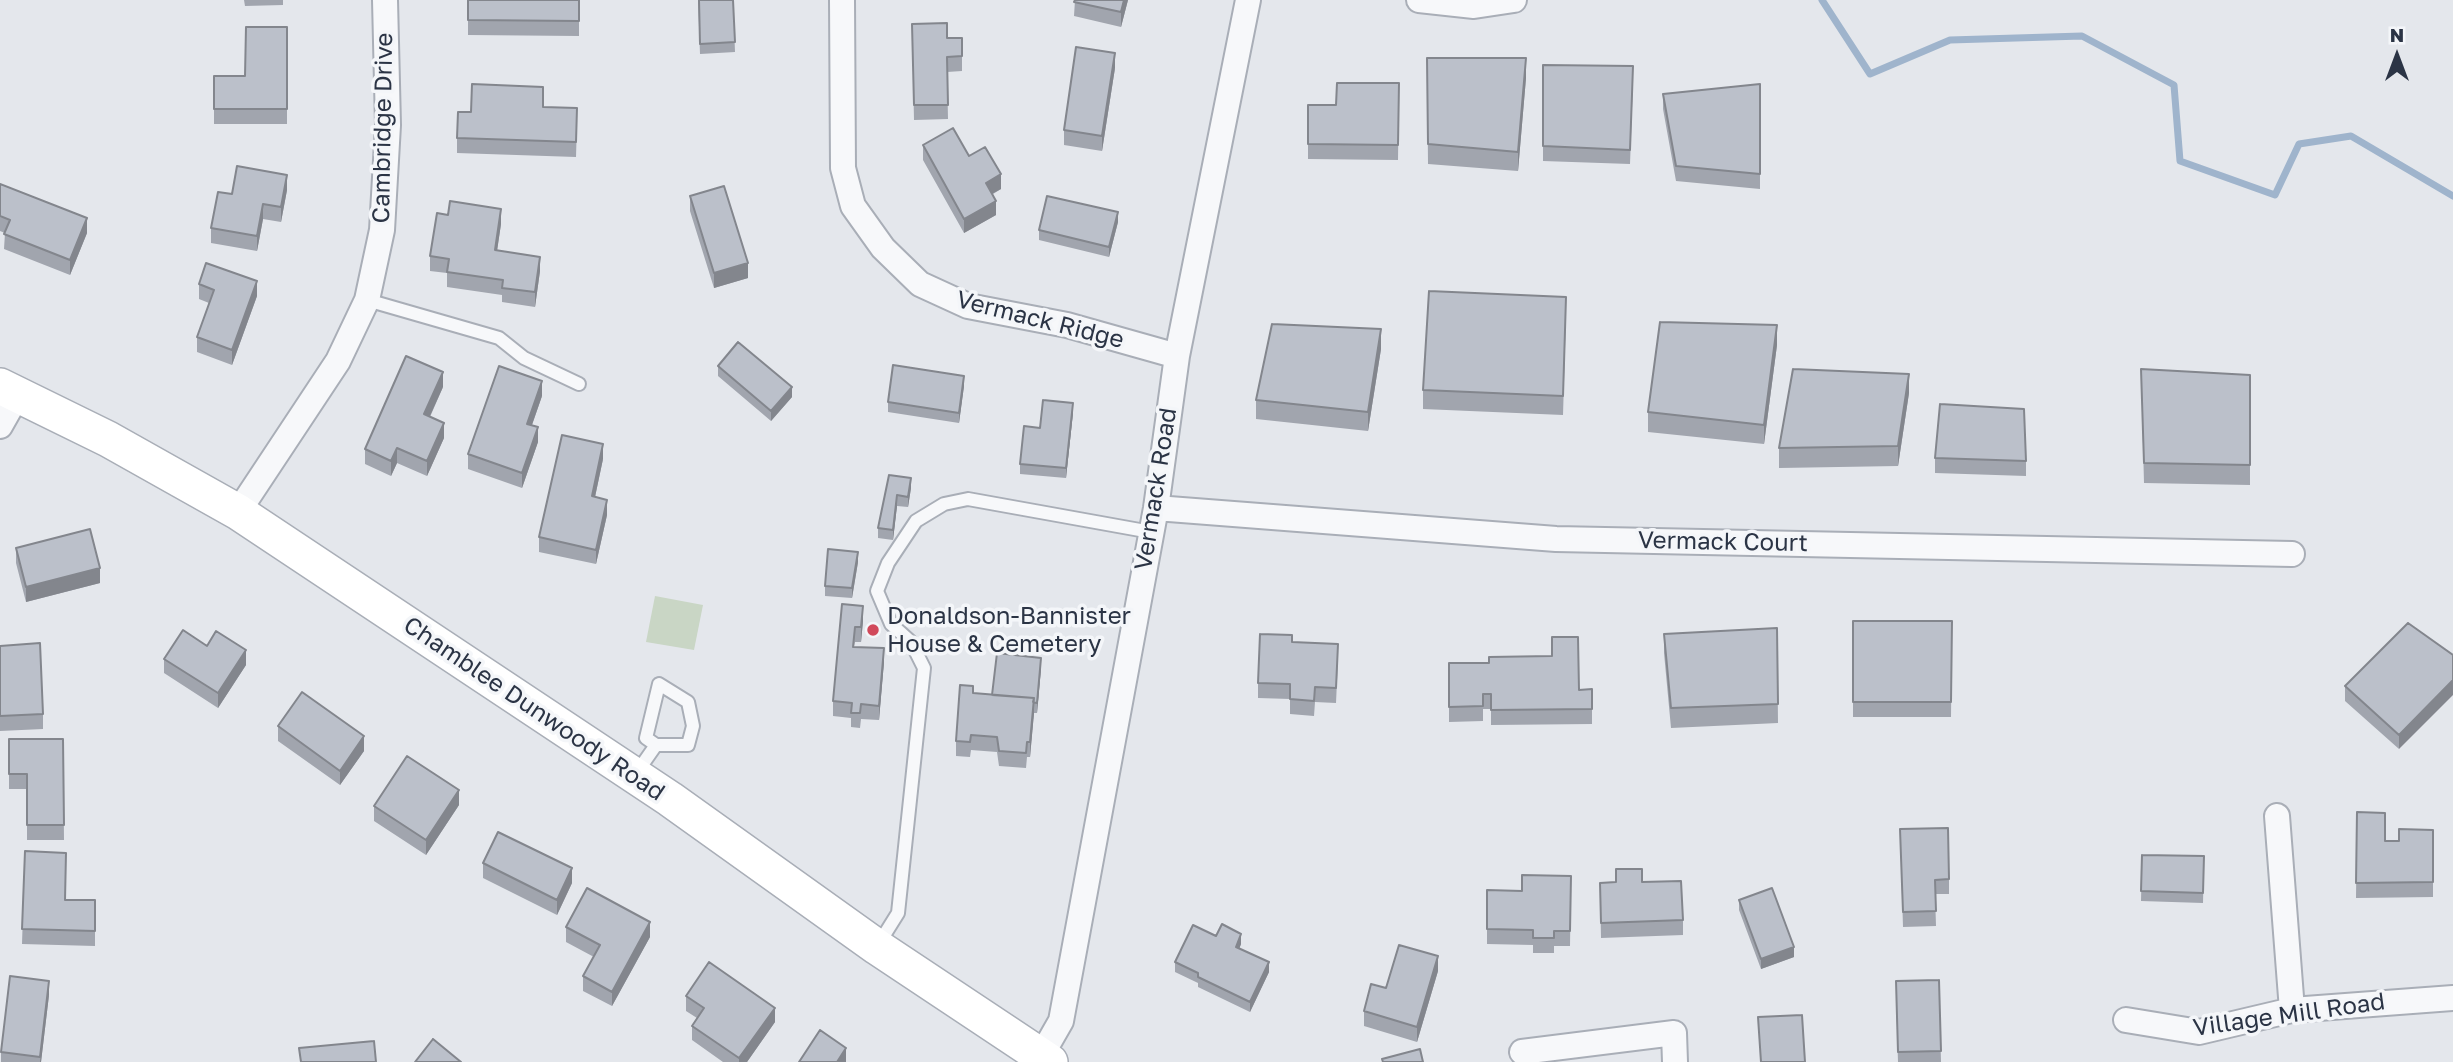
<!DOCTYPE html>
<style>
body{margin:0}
#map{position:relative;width:2453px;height:1062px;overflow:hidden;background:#e4e7ec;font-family:"Golos Text",sans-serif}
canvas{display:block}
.north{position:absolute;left:2362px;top:21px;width:70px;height:70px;-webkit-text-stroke:5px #f4f6f9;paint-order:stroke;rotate:0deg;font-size:19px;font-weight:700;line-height:28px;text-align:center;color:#2b3445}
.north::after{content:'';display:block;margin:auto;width:24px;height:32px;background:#2b3445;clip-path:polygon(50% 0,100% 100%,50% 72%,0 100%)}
</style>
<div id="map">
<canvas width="2453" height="1062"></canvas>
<div class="north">N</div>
</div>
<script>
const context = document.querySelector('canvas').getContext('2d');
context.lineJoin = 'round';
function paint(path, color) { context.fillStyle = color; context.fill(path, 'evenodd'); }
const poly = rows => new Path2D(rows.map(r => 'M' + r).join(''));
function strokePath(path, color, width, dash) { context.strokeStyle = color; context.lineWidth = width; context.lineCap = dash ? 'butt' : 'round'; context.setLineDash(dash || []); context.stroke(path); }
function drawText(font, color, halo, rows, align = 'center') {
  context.font = font + ' "Golos Text",sans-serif'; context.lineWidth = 7; context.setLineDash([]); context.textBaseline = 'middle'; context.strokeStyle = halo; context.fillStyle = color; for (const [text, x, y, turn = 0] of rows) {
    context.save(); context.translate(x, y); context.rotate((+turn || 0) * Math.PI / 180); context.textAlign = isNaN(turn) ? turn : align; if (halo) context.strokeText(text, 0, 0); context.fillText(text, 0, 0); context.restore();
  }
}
paint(poly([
 [655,596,703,605,694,650,646,642]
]), '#c9d6c5');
strokePath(poly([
 [1822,0,1870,74,1950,40,2082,36,2174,85,2180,161,2275,195,2299,144,2351,136,2453,196]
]), '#9fb4cc', 7);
const lane = poly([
 [367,300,499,338,524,358,579,384],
 [635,775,656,745,688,745,693,726,688,702,659,684,646,738,656,745],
 [878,945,898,913,924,668,911,642,891,624,877,591,888,563,916,521,944,504,968,499,1151,532]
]);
const street = poly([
 [842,0,843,168,853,206,883,248,920,284,968,306,1067,325,1177,356],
 [1419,0,1474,6,1514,0],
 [0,426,17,396],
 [1156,508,1556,539,2292,554],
 [238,512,338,361,367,300,382,230,388,125,385,0],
 [2277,816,2292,1010],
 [2126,1020,2199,1032,2292,1010,2453,998],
 [1522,1052,1674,1033,1675,1062],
 [1041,1056,1061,1021,1156,508,1177,356,1248,0]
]);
const secondary = poly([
 [0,386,108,439,238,512,670,799,877,947,1050,1062]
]);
strokePath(lane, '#a9aeb7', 16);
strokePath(street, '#a9aeb7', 28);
strokePath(secondary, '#a9aeb7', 38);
strokePath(lane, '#f7f8fa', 12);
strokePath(street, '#f7f8fa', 24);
strokePath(secondary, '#fff', 35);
paint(poly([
 [244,0,283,0,283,5,245,6],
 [468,0,579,0,579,36,468,35],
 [698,0,733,0,735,52,700,54],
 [1075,0,1128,0,1121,27,1074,16],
 [912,24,947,38,962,38,962,71,947,72,948,119,914,120],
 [287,27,287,124,214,124,214,76,245,76],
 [1427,58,1526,78,1518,171,1428,164],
 [1543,65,1633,81,1630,164,1543,161],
 [1115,68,1102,151,1064,145,1064,130],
 [1399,83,1398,160,1308,159,1308,105,1336,105],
 [1760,84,1760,189,1676,181,1663,109,1663,94],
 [543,107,577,123,576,157,457,153,457,138,471,112],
 [923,145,969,156,1001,189,993,194,996,215,964,233,923,160],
 [0,184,87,233,70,275,4,249,5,233,0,231],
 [287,190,281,222,263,219,257,251,211,243,211,228,232,194],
 [690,196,748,278,714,288,690,211],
 [1118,222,1109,257,1039,240,1039,230],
 [501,224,497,250,540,271,535,307,502,302,502,295,447,287,447,273,430,271,430,256],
 [199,284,257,296,232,365,197,352,197,337,209,303,199,299],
 [1566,316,1563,415,1423,409,1423,390],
 [1777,345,1764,444,1648,432,1648,412],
 [1381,349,1368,431,1256,419,1256,400],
 [718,366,792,397,771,421,718,376],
 [2141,369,2250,375,2250,485,2144,483],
 [964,386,959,423,888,412,888,402],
 [443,387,430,417,444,438,427,476,397,463,391,476,365,464,365,449],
 [1909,393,1898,466,1779,468,1779,448],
 [542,396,532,425,538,442,522,488,468,469,468,454],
 [1073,413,1066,478,1020,474,1020,464],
 [1935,458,2026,461,2026,476,1935,473],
 [603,459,595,497,607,515,596,564,539,552,539,537],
 [889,475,911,488,908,507,897,506,893,540,878,538,878,528],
 [16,548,100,583,26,602,16,563],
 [858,562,852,598,825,596,825,586],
 [842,604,863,621,861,642,855,642,854,647,884,662,879,720,861,719,860,728,851,727,851,718,833,716,833,701],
 [1853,621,1952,621,1951,717,1853,717],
 [2408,623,2399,749,2345,701,2345,686],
 [1777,628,1778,723,1671,728,1664,653,1664,634],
 [1292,642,1338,659,1336,703,1315,702,1314,716,1290,714,1290,699,1258,698,1258,683],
 [0,646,43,714,43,729,0,731],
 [207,646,246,665,218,708,164,673,164,659],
 [1449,663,1579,690,1592,689,1592,724,1491,725,1491,709,1483,709,1483,721,1449,722],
 [1041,668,1037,713,1034,713,1030,757,1027,757,1026,768,999,766,997,752,971,750,970,757,956,756,956,741,973,693,992,695],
 [278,726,364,751,340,785,278,741],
 [9,739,63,739,64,840,27,840,27,789,9,789],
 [459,805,426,855,374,821,374,806],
 [2357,812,2385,841,2399,841,2433,830,2433,897,2356,898],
 [1900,829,1949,879,1949,894,1935,894,1936,926,1903,927],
 [25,851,66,900,95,900,95,946,22,944],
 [2142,855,2204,856,2203,903,2141,901],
 [483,863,572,883,557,915,483,878],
 [1571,876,1570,946,1554,946,1554,953,1533,953,1533,945,1487,944,1487,890,1522,891],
 [1642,882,1683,920,1683,935,1601,938,1600,883],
 [1739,900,1794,957,1761,969,1739,910],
 [566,927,650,937,612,1006,583,991,583,976,594,957,566,942],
 [1216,936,1241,944,1239,949,1269,972,1250,1012,1198,987,1198,983,1175,972,1175,962],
 [1438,971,1417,1042,1364,1026,1364,1011,1386,988],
 [1939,980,1941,1062,1898,1062,1896,996],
 [49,995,41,1062,1,1062,1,1052],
 [686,996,775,1022,747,1062,723,1062,692,1040,692,1026,697,1018,686,1011]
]), '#a1a5ae');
paint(poly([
 [1124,0,1128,0,1121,27,1121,12],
 [1115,53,1115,68,1102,151,1102,136],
 [1526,58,1526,78,1518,171,1518,152],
 [1001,174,1001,189,986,197,986,183],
 [287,175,287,190,281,222,281,207],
 [996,201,996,215,964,233,964,219],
 [263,204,263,219,257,251,257,236],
 [501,209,501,224,495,265,495,250],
 [1118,212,1118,222,1109,257,1109,247],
 [87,218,87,233,70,275,70,260],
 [540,257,540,271,535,307,535,292],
 [748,263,748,278,714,288,714,273],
 [257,281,257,296,232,365,232,350],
 [1777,325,1777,345,1764,444,1764,425],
 [1381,329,1381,349,1368,431,1368,412],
 [443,372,443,387,424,429,424,414],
 [1909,374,1909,393,1898,466,1898,446],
 [964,376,964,386,959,423,959,413],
 [542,381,542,396,527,439,527,424],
 [792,387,792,397,771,421,771,411],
 [1073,403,1073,413,1066,478,1066,468],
 [444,423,444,438,427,476,427,461],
 [538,427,538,442,522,488,522,473],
 [603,444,603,459,592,511,592,496],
 [397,448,397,463,391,476,391,461],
 [911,478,911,488,908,507,908,497],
 [897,495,897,506,893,540,893,530],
 [607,500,607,515,596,564,596,550],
 [858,552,858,562,852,598,852,588],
 [100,568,100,583,26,602,26,587],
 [863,606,863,621,861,642,861,627],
 [884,648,884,662,879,720,879,706],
 [246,650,246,665,218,708,218,693],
 [1041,658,1041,668,1037,713,1037,703],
 [2453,680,2453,695,2399,749,2399,735],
 [1034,698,1034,713,1030,757,1030,742],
 [364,736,364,751,340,785,340,771],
 [459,790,459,805,426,855,426,840],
 [572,868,572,883,557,915,557,900],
 [650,922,650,937,612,1006,612,992],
 [1241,934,1241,944,1236,957,1236,947],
 [1794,947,1794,957,1761,969,1761,959],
 [1438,956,1438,971,1417,1042,1417,1027],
 [1269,962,1269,972,1250,1012,1250,1002],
 [49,981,49,995,41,1062,40,1062],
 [775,1008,775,1022,747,1062,739,1062,739,1058],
 [846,1048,846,1062,837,1062]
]), '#83868d');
const building = poly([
 [468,0,579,0,579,21,468,20,468,0],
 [699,0,733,0,735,42,700,44,699,0],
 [1075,0,1124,0,1121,12,1074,2,1075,0],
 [947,23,947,38,962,38,962,56,947,57,948,105,914,105,912,24,947,23],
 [246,27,287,27,287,109,214,109,214,76,245,76,246,27],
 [1076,47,1115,53,1102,136,1064,130,1076,47],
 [1427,58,1526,58,1518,152,1428,144,1427,58],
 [1543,65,1633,66,1630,150,1543,146,1543,65],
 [1337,83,1399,83,1398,145,1308,144,1308,105,1336,105,1337,83],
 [472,84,543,87,543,107,577,108,576,142,457,138,458,112,471,112,472,84],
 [1760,84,1760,174,1676,166,1663,94,1760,84],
 [953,128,969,156,985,147,1001,174,986,183,996,201,964,219,923,145,953,128],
 [237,166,287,175,281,207,263,204,257,236,211,228,218,192,232,194,237,166],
 [0,184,87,218,70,260,4,234,10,220,0,216,0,184],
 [724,186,748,263,714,273,690,196,724,186],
 [1047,196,1118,212,1109,247,1039,230,1047,196],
 [450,201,501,209,495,250,540,257,535,292,502,288,503,280,447,272,449,259,430,256,437,213,448,215,450,201],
 [206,263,257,281,232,350,197,337,214,290,199,284,206,263],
 [1429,291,1566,297,1563,396,1423,390,1429,291],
 [1660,322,1777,325,1764,425,1648,412,1660,322],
 [1272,324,1381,329,1368,412,1256,400,1272,324],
 [738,342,792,387,771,411,718,366,738,342],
 [406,356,443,372,424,414,444,423,427,461,397,448,391,461,365,449,406,356],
 [893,365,964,376,959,413,888,402,893,365],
 [499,366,542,381,527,424,538,427,522,473,468,454,499,366],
 [1793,369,1909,374,1898,446,1779,448,1793,369],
 [2141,369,2250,375,2250,465,2144,463,2141,369],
 [1043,400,1073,403,1066,468,1020,464,1024,426,1040,428,1043,400],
 [1940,404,2024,409,2026,461,1935,458,1940,404],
 [562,435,603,444,592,496,607,500,596,550,539,537,562,435],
 [889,475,911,478,908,497,897,495,893,530,878,528,889,475],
 [90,529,100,568,26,587,16,548,90,529],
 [828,549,858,552,852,588,825,586,828,549],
 [842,604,863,606,861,627,855,627,853,647,884,648,879,706,861,704,860,713,851,713,852,703,833,701,842,604],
 [1853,621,1952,621,1951,702,1853,702,1853,621],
 [2408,623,2453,655,2453,680,2399,735,2345,686,2408,623],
 [1777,628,1778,704,1671,708,1664,634,1777,628],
 [183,630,207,646,216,631,246,650,218,693,164,659,183,630],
 [1260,634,1292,635,1292,642,1338,644,1336,688,1315,687,1314,701,1290,699,1290,684,1258,683,1260,634],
 [1552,637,1578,637,1579,690,1592,689,1592,709,1491,710,1491,694,1483,694,1483,706,1449,707,1449,663,1489,663,1489,657,1552,656,1552,637],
 [40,643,43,714,0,716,0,646,40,643],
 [997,653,1041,658,1037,703,1033,702,1034,698,992,695,997,653],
 [960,685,973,686,973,693,1034,698,1030,742,1027,742,1026,753,999,751,997,737,971,735,970,742,956,741,960,685],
 [302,692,364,736,340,771,278,726,302,692],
 [9,739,63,739,64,825,27,825,27,774,9,774,9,739],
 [407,756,459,790,426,840,374,806,407,756],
 [2357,812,2385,813,2385,841,2399,841,2399,829,2433,830,2433,882,2356,883,2357,812],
 [1948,828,1949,879,1935,880,1936,911,1903,912,1900,829,1948,828],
 [498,832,572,868,557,900,483,863,498,832],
 [25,851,66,853,65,900,95,900,95,931,22,929,25,851],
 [2142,855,2204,856,2203,893,2141,891,2142,855],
 [1616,869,1642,869,1642,882,1681,881,1683,920,1601,923,1600,883,1616,882,1616,869],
 [1522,875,1571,876,1570,931,1554,931,1554,938,1533,938,1533,930,1487,929,1487,890,1522,891,1522,875],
 [587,888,650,922,612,992,583,976,600,945,566,927,587,888],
 [1772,888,1794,947,1761,959,1739,900,1772,888],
 [1222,924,1241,934,1236,947,1269,962,1250,1002,1198,977,1198,973,1175,962,1193,925,1216,936,1222,924],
 [1399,945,1438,956,1417,1027,1364,1011,1371,984,1386,988,1399,945],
 [709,962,775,1008,739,1058,692,1026,704,1008,686,996,709,962],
 [10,976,49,981,40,1057,1,1052,10,976],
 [1939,980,1941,1051,1898,1052,1896,981,1939,980],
 [1802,1015,1805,1062,1761,1062,1758,1017,1802,1015],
 [820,1030,846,1048,837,1062,799,1062,820,1030],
 [433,1039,461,1062,415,1062,433,1039],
 [374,1041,376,1062,301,1062,299,1048,374,1041],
 [1420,1049,1423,1062,1383,1062,1382,1059,1420,1049]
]);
paint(building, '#bbc0ca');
strokePath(building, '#83868d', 2);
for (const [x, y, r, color] of [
 [873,630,7,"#d1495b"]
]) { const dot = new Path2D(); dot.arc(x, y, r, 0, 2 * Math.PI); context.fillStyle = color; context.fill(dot); strokePath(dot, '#f4f6f9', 2.5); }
drawText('24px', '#2b3445', '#f4f6f9', [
 ["Cambridge Drive",383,128,-89],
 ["Vermack Ridge",1040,320,14],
 ["Vermack Road",1156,489,-81],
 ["Vermack Court",1723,542,1],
 ["Chamblee Dunwoody Road",534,709,34],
 ["Village Mill Road",2289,1015,-8]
]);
drawText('24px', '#2b3445', '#f4f6f9', [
 ["Donaldson-Bannister",887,616],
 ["House & Cemetery",887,644]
], 'left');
</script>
